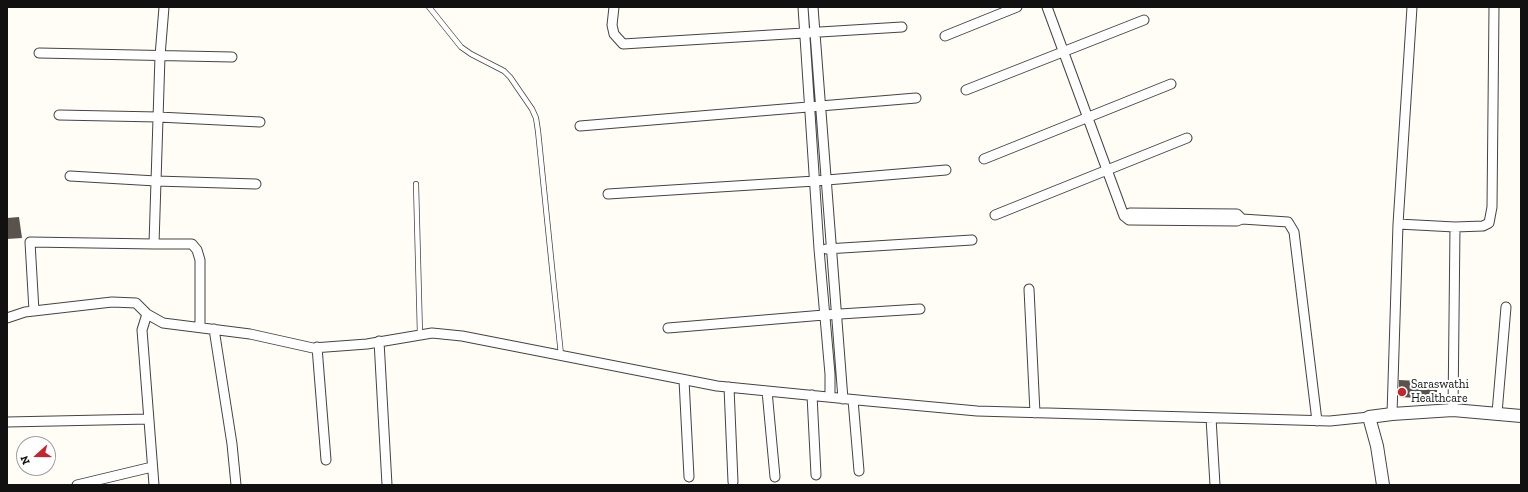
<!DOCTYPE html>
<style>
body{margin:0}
#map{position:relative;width:1528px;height:492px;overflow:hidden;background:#fffdf5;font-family:"Zilla Slab",serif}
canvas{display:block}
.frame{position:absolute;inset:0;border:8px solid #111;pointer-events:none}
.north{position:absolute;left:16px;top:436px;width:40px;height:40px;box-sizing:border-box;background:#fff;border:1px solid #a0a0a0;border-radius:50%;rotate:249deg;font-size:11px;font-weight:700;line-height:16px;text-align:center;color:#111}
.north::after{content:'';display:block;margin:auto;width:14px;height:18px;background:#c4262e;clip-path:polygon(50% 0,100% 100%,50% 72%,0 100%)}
</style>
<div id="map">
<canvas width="1528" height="492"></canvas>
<div class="frame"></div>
<div class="north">N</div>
</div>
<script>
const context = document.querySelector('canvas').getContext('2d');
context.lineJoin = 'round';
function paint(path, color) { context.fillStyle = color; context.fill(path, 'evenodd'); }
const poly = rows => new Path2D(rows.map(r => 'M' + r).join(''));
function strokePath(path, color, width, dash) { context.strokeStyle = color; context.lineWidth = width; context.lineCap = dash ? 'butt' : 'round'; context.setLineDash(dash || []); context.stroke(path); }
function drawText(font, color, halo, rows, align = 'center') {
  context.font = font + ' "Zilla Slab",serif'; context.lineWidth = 4; context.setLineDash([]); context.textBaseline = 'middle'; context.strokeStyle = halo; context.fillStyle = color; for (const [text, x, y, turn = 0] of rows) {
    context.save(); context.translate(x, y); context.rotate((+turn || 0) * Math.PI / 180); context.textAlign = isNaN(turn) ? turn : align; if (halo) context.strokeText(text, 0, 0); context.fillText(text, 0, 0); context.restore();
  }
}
paint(poly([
 [19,217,22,238,7,239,7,218],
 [1399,380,1437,382,1437,399,1399,397]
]), '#5a524d');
const service = poly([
 [429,7,461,47,471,54,504,71,510,77,532,109,536,118,538,131,561,355],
 [416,184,420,335]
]);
const minor = poly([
 [164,7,160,56,154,244,192,244,197,250,200,260,200,327],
 [614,7,612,25,614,34,623,44,902,27],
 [803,7,819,249,830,374,830,397],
 [813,7,843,399],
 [1047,7,1124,216,1129,220,1237,221,1242,219,1237,214,1130,213,1124,216],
 [945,36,1017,7],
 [39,53,232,57],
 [966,90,1144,20],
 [59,115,158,117,260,122],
 [580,126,916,98],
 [984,159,1171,84],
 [70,176,156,181,256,184],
 [608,194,815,181,946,170],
 [995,215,1187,138],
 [1242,219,1288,222,1294,232,1317,421],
 [1398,224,1455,227,1483,226,1489,223,1492,207,1494,7],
 [826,249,972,240],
 [1029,289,1035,413],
 [34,311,30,242,154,244],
 [147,314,142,330,154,485],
 [7,318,25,312,112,302,136,303,147,314,163,323,250,334,313,348,367,344,432,333,462,336,717,386,868,401,977,411,1330,421,1369,417],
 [668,328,824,315,920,309],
 [214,329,232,444,236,485],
 [379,341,387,485],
 [317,347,326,460],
 [684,380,689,477],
 [729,387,733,482],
 [767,391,775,477],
 [812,395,816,475],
 [853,400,859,471],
 [1453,410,1455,227],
 [1497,413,1506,307],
 [1392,414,1398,224,1412,7],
 [1211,418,1215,485],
 [7,422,149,419],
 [77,485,152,467]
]);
const tertiary = poly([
 [1383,485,1377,446,1369,417,1392,414,1453,410,1521,416]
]);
strokePath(service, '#444', 6);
strokePath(minor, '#444', 11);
strokePath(tertiary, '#444', 14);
strokePath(service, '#fff', 4.5);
strokePath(minor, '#fff', 9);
strokePath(tertiary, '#fff', 12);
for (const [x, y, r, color] of [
 [1402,392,5,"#c4262e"]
]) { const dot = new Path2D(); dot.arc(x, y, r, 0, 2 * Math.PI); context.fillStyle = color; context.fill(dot); strokePath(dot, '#fff', 1.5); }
drawText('12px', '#111', '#fff', [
 ["Saraswathi",1411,385],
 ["Healthcare",1411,399]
], 'left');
</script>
